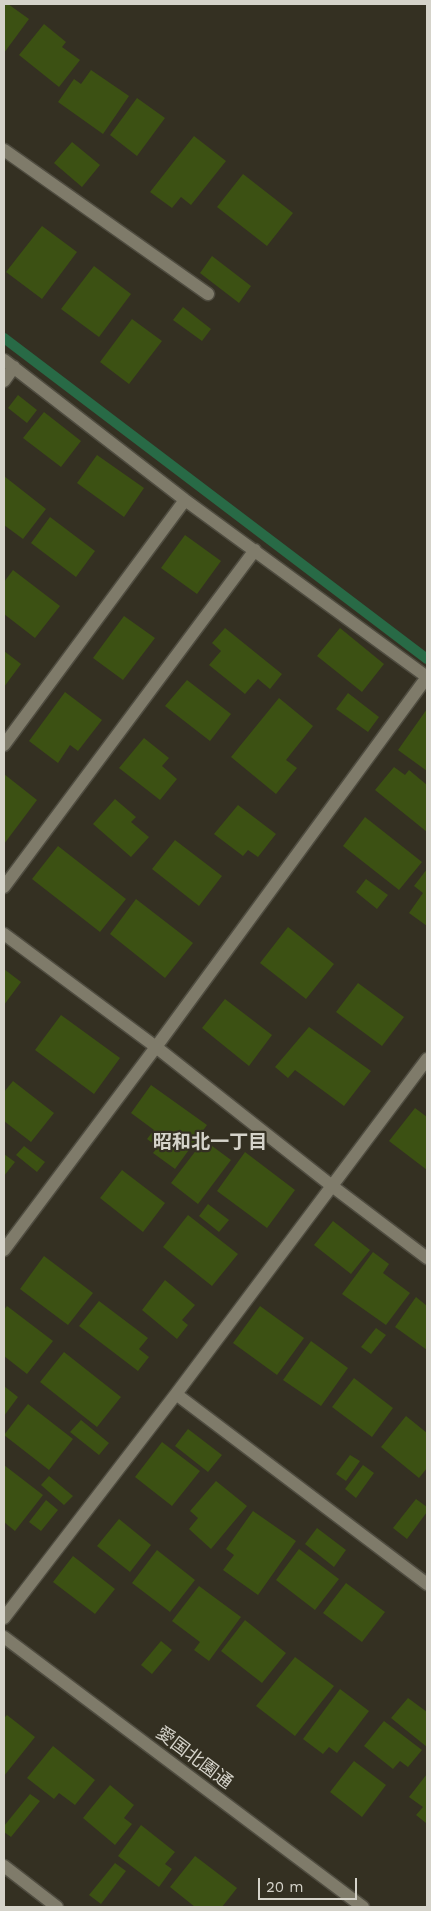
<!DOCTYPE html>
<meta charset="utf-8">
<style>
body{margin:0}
#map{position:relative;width:431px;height:1911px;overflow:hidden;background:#343022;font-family:"Work Sans",sans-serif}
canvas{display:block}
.frame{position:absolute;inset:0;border:5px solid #d5d3ca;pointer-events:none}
.scale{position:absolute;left:258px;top:1878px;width:99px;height:22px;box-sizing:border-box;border:2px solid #d5d3ca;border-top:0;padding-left:6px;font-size:15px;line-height:18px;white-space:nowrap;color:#d5d3ca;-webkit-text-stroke:4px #343022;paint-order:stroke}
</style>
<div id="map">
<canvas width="431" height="1911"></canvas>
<div class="frame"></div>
<div class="scale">20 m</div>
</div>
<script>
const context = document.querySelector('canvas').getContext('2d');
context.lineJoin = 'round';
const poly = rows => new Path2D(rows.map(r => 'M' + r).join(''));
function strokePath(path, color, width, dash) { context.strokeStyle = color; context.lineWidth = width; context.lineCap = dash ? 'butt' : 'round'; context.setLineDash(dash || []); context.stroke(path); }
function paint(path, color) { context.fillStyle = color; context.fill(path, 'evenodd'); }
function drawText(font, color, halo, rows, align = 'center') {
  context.font = font + ' "Work Sans","Noto Sans JP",sans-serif'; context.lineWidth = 4.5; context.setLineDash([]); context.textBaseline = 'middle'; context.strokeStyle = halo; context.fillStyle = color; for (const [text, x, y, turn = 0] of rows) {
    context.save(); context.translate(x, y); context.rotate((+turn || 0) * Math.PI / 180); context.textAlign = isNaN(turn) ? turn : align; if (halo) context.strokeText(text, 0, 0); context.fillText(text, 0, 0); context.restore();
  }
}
strokePath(poly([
 [4,338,427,659]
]), '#286a46', 10);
paint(poly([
 [4,4,8,4,29,19,4,53],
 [44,24,66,42,62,47,80,60,59,87,19,55],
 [91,70,129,96,103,134,58,102,74,79,81,84],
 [137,98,165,118,137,156,110,135],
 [194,136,226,161,191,205,181,197,172,208,150,192],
 [72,142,100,165,82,187,54,163],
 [243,174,293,213,267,246,217,207],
 [42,226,77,252,42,299,6,272],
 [212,256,251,286,239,303,200,273],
 [94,266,131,294,99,337,61,309],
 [183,307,211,329,202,341,173,320],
 [132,319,162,341,129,384,100,362],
 [18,395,37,410,27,423,8,408],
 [44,412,81,441,61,467,23,438],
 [97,455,144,488,124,517,77,483],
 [4,476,46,509,23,539,4,525],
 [50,517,95,551,76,577,31,543],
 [185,535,221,561,197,594,161,568],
 [13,570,60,606,35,638,4,614,4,582],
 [124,616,155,638,123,680,93,658],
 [225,628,282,674,270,689,258,679,245,694,209,665,221,651,212,643],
 [340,628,384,664,362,692,317,656],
 [4,651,21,664,4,687],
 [187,680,231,714,210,741,165,706],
 [65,692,102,720,78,751,70,745,58,763,29,741],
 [348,693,379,717,368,732,336,709],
 [279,698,313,726,286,760,297,768,276,794,231,757],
 [427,709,427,771,398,750],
 [144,738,169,758,162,766,177,779,160,800,119,768],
 [394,767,405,775,409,770,427,785,427,832,375,790],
 [4,774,37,800,4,844],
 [115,799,136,817,131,822,149,837,131,857,93,824],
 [238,805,276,834,258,857,248,850,243,856,214,834],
 [365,817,422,862,399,890,343,846],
 [175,840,222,876,199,906,152,869],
 [58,846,126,899,100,932,32,879],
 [427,869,427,926,409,913,423,893,414,886],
 [366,879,388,895,377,909,356,892],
 [136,899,193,943,165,978,110,934],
 [288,927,334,964,306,999,260,963],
 [4,969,21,982,4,1005],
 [358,983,404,1017,382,1046,336,1012],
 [225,999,272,1035,249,1066,202,1028],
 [61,1015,120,1058,94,1094,35,1050],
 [309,1027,371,1071,344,1106,295,1070,288,1078,275,1067],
 [13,1081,54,1113,31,1142,4,1121,4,1092],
 [151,1085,207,1125,175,1169,153,1153,158,1147,147,1139,154,1130,131,1113],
 [415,1108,427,1117,427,1170,389,1141],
 [204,1140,231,1160,198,1204,171,1183],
 [24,1146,45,1162,37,1172,16,1155],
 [245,1152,295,1190,267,1228,217,1191],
 [4,1154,15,1162,4,1176],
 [122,1170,165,1203,143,1232,100,1198],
 [208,1204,229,1220,219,1232,199,1216],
 [188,1215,238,1254,212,1286,163,1247],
 [333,1221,370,1250,351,1274,314,1245],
 [373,1252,389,1264,383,1273,410,1293,386,1325,342,1294],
 [44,1256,93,1293,68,1325,20,1289],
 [165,1280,195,1305,182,1320,188,1325,177,1339,142,1310],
 [416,1297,427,1306,427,1350,395,1327],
 [99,1301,148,1338,139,1349,149,1357,138,1371,79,1326],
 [7,1306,53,1341,27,1374,4,1356,4,1310],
 [260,1306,304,1338,277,1375,233,1343],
 [376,1328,386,1335,371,1354,361,1347],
 [311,1341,348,1368,321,1406,283,1380],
 [64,1352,121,1397,97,1427,40,1382],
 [354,1378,393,1408,372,1437,332,1407],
 [4,1386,18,1397,4,1416],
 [28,1404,73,1439,49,1470,4,1435],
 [406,1416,427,1433,427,1468,419,1478,381,1447],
 [81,1420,109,1443,99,1455,70,1432],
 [188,1429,222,1455,208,1472,175,1446],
 [162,1442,200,1471,172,1506,135,1477],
 [350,1455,360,1461,346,1481,336,1474],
 [4,1465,43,1495,15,1531,4,1522],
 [363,1465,374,1473,356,1498,345,1489],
 [49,1476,73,1496,64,1505,41,1485],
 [216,1481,247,1506,211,1549,189,1529,198,1518,190,1511],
 [416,1499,427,1507,427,1512,407,1539,393,1528],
 [46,1500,58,1510,41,1531,29,1522],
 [253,1511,296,1541,258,1595,223,1570,234,1555,226,1549],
 [119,1519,151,1545,130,1572,97,1546],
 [317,1528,346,1550,334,1567,305,1544],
 [299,1549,339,1579,315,1610,276,1580],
 [157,1550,195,1580,170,1612,132,1583],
 [73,1556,115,1589,95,1614,53,1582],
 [346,1583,385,1612,362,1642,323,1613],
 [199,1586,241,1617,209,1661,194,1650,200,1642,172,1621],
 [245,1620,286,1653,262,1683,221,1651],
 [161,1641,172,1650,152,1674,141,1665],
 [295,1657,334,1686,295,1736,256,1706],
 [340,1689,369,1711,337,1753,329,1747,323,1754,303,1739],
 [408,1698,427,1712,427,1747,391,1718],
 [7,1715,35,1737,4,1776,4,1718],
 [384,1721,422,1750,408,1767,400,1761,393,1769,364,1746],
 [53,1746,95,1780,75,1805,59,1793,54,1799,27,1778],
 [354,1761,386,1785,362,1817,330,1792],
 [427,1774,427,1822,426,1823,416,1815,423,1807,409,1797],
 [110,1785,134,1805,124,1818,132,1824,115,1845,83,1818],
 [30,1794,40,1801,11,1837,4,1832,4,1826],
 [141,1825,175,1852,165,1864,172,1869,159,1887,118,1856],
 [195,1856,237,1888,222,1907,195,1907,170,1887],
 [115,1863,126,1871,101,1904,89,1895]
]), '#3c5113');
const minor = poly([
 [4,150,208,294],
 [4,360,185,500,427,677,156,1047,4,1250],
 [4,381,14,367],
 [4,745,185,500],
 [4,887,255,550],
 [4,934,156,1047,332,1186,427,1258],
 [176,1394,427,1584],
 [4,1618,176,1394,427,1059],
 [4,1637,363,1907],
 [4,1866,57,1907]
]);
strokePath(minor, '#4f4c40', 15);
strokePath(minor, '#7f7b6a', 12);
drawText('18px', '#d5d3ca', '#343022', [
 ["愛国北園通",194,1758,37]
]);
drawText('bold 19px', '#d5d3ca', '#343022', [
 ["昭和北一丁目",210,1142]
]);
</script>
